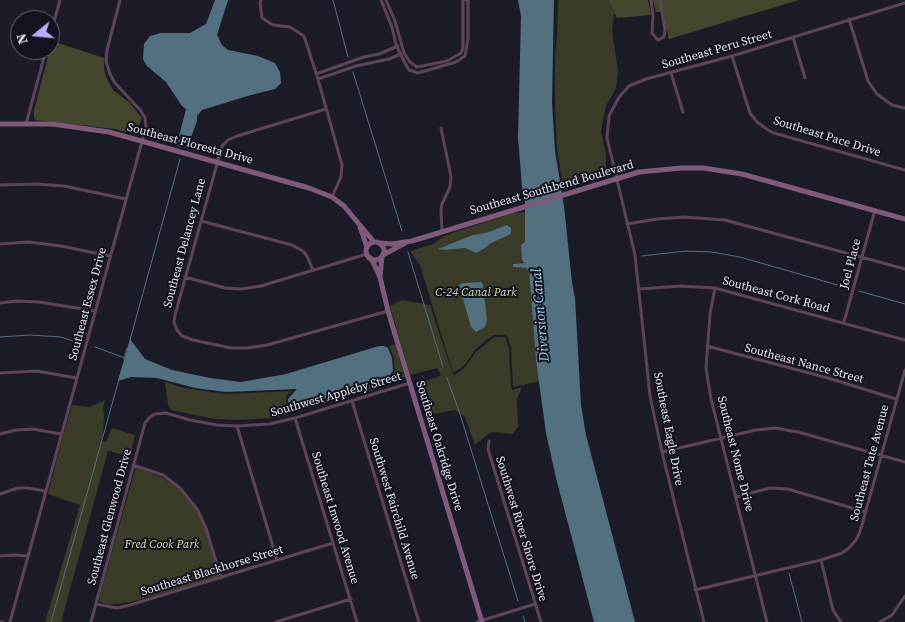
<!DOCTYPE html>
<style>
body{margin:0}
#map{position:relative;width:905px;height:622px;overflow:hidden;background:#1c1c28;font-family:"Source Serif 4",serif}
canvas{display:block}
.north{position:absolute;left:10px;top:10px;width:50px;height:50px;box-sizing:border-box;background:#13131f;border:1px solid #686873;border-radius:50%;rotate:253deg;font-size:14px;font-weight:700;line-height:20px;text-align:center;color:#e7e8f1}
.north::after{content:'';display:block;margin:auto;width:18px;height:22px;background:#bcaaf6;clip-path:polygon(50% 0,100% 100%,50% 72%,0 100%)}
</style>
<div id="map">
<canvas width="905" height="622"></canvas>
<div class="north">N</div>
</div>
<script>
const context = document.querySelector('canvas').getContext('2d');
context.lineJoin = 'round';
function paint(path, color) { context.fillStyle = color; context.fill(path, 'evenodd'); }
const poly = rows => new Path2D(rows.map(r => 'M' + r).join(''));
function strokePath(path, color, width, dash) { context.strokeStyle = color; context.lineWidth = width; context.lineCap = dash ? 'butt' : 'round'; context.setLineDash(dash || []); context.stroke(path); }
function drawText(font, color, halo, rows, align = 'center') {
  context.font = font + ' "Source Serif 4",serif'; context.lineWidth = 4; context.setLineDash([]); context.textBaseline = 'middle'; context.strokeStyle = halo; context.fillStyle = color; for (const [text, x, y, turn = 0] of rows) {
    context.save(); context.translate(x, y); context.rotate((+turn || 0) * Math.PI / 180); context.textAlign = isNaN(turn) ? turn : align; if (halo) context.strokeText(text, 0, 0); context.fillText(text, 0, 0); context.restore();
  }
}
paint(poly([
 [558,0,608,0,614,13,612,31,618,71,616,88,606,106,601,131,606,154,606,170,563,184,557,149,555,103,555,55,557,36],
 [517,212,518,213,525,212,525,242,521,245,522,260,524,262,513,264,513,267,526,268,529,271,536,360,540,381,513,387,511,347,507,336,504,335,494,335,486,340,474,351,465,365,453,373,420,265,410,251,433,244,444,236,458,231],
 [402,300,430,305,453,375,460,372,466,366,476,352,488,342,495,337,505,337,509,348,511,388,513,390,522,387,517,399,518,427,512,434,491,432,475,445,465,417,455,410,432,414,426,412,416,383,435,378,441,375,437,368,410,375,390,306],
 [395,344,405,377,362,392,274,418,238,420,215,419,171,410,168,405,165,382,184,388,225,394,292,391,286,396,286,403,297,410,389,379,395,371,394,358,389,346],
 [105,400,103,408,104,417,102,441,106,442,112,428,135,435,130,456,108,451,61,622,45,622,80,505,48,494,59,451,72,405,89,407],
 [136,467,163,478,178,488,194,507,205,528,219,577,131,602,108,605,99,601,101,591]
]), '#3a3c29');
paint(poly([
 [608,0,648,0,651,15,617,18],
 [653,0,799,0,669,39,663,16,664,12,656,12],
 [52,41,104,58,104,70,107,79,113,90,130,103,142,118,137,130,130,133,115,129,36,120,34,117,34,110]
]), '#44472d');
paint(poly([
 [215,0,228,0,217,35,222,45,228,50,258,56,275,63,280,72,281,83,275,89,251,95,202,110,197,116,197,121,187,148,177,146,177,144,186,109,182,106,166,82,147,66,143,59,144,44,150,36,161,33,190,33,206,24],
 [518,0,554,0,552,103,555,151,564,206,572,283,575,298,581,405,586,435,635,622,594,622,556,478,546,433,536,360,529,271,526,268,513,267,513,264,524,263,522,260,521,245,525,242,525,198,522,187,518,137,521,16],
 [507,225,511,228,511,234,491,243,485,248,476,253,465,248,444,250,438,249,473,235,486,233],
 [481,282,483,285,487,321,485,327,476,332,471,327,459,285,462,283],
 [130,339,145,359,172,370,210,378,241,382,286,374,379,346,384,346,388,348,392,358,393,371,388,377,296,408,288,403,288,399,297,389,226,392,195,388,157,378,131,377,118,381]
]), '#537080');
strokePath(poly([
 [333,0,348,57],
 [353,72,402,231],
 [408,252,443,367],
 [642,256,685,251,712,252,740,257,848,288],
 [859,291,905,304],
 [0,337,30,335,61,337,82,344],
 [130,340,180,159],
 [95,347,125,358],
 [124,359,127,348],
 [447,378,460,414,518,601],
 [789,573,802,622],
 [523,616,525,622],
 [51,622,123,365]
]), '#537080', 1);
strokePath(poly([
 [261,0,260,3,262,18,273,25,290,27,304,36,318,79,342,165,341,177,332,197],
 [381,0,392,27,396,45,406,65,409,70,418,73,456,62,465,56,468,39,468,0],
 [386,0,395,21,404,53,410,62,417,67,447,61,461,53,463,48,463,0,467,0],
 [651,0,653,15,652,33,658,40,664,37,665,30,660,0],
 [849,19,868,81,877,94,892,105,905,108],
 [50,36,60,0],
 [793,37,805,78],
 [732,56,750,113,757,122,768,130,774,133,905,170],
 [671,73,683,112],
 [316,74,364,57,379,54,398,46],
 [318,79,356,66,389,59,401,54],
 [326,109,237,136,228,140,222,146,175,315,174,322,177,330,182,336,193,340,231,348,247,348,267,345,388,311],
 [26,124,46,50],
 [441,128,451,177,450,187,442,204,441,210,442,231],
 [0,185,36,184,64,186,126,199],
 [201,221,292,245,303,251,307,256,313,270],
 [627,224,657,219,684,217,725,220,905,269],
 [0,244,29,242,61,246,110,256],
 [185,277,225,288,241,289,261,286,367,254],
 [715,288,710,314,706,368,711,399,767,622],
 [639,289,681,286,715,288,905,340],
 [0,303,16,301,39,302,95,311],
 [844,322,875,210],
 [707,346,828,378,896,399],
 [0,373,37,371,77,378],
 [352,401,419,622],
 [295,418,357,622],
 [237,426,277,560],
 [0,434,16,430,33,429,61,434],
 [489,441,488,449,541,622],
 [662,452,756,430,775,428,798,432,905,462],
 [133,465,163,475,180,488,197,509,206,528,221,578],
 [0,494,18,488,28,488,45,491],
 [736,497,770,488,788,489,865,512],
 [0,556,15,555,28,556],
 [821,560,833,610,841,622],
 [695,590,821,560,842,553,849,548,856,540,860,532,905,370],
 [96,604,117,608,130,605,333,543],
 [0,622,3,622],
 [10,622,146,127,145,118,141,111,115,83,110,74,106,61,107,50,120,0],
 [91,622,145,423,150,417,155,414,166,413,190,420,217,425,237,426,269,424,295,418,410,383],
 [276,622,351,599],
 [477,622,535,604],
 [704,622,662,452,650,396,635,255,607,138,609,116,619,97,629,86,646,79,732,56,905,3],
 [880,622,892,615,905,596]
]), '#5c4459', 3);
strokePath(poly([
 [0,124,52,124,109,132,309,188,332,197,344,206,374,242],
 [360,227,367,247],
 '366 251a9 9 0 1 1 18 0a9 9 0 1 1-18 0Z',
 [380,243,392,244,412,241,639,172,682,168,703,168,742,174,905,219],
 [383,255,405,243],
 [371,258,380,277,388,311,482,622],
 [380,277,382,256]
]), '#805a7a', 5);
drawText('12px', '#e7e8f1', '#13131f', [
 ["Southeast Peru Street",717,50,-16],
 ["Southeast Pace Drive",827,137,17],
 ["Southeast Floresta Drive",190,144,15],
 ["Southeast Southbend Boulevard",552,188,-16],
 ["Southeast Delancey Lane",185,243,-75],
 ["Joel Place",851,264,-75],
 ["Southeast Cork Road",776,295,15],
 ["Southeast Essex Drive",88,304,-75],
 ["Southeast Nance Street",804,364,15],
 ["Southwest Appleby Street",336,395,-16],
 ["Southeast Eagle Drive",668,429,79],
 ["Southeast Oakridge Drive",439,446,73],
 ["Southeast Nome Drive",735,454,76],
 ["Southeast Tate Avenue",870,463,-75],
 ["Southwest Fairchild Avenue",394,509,73],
 ["Southeast Glenwood Drive",110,517,-75],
 ["Southeast Inwood Avenue",335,518,73],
 ["Southwest River Shore Drive",521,529,73],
 ["Southeast Blackhorse Street",212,571,-17]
]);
drawText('italic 12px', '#d4dba6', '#13131f', [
 ["C-24 Canal Park",476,293],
 ["Fred Cook Park",162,545]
]);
drawText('italic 14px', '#9dd5f3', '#13131f', [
 ["Diversion Canal",541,315,-95]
]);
</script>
